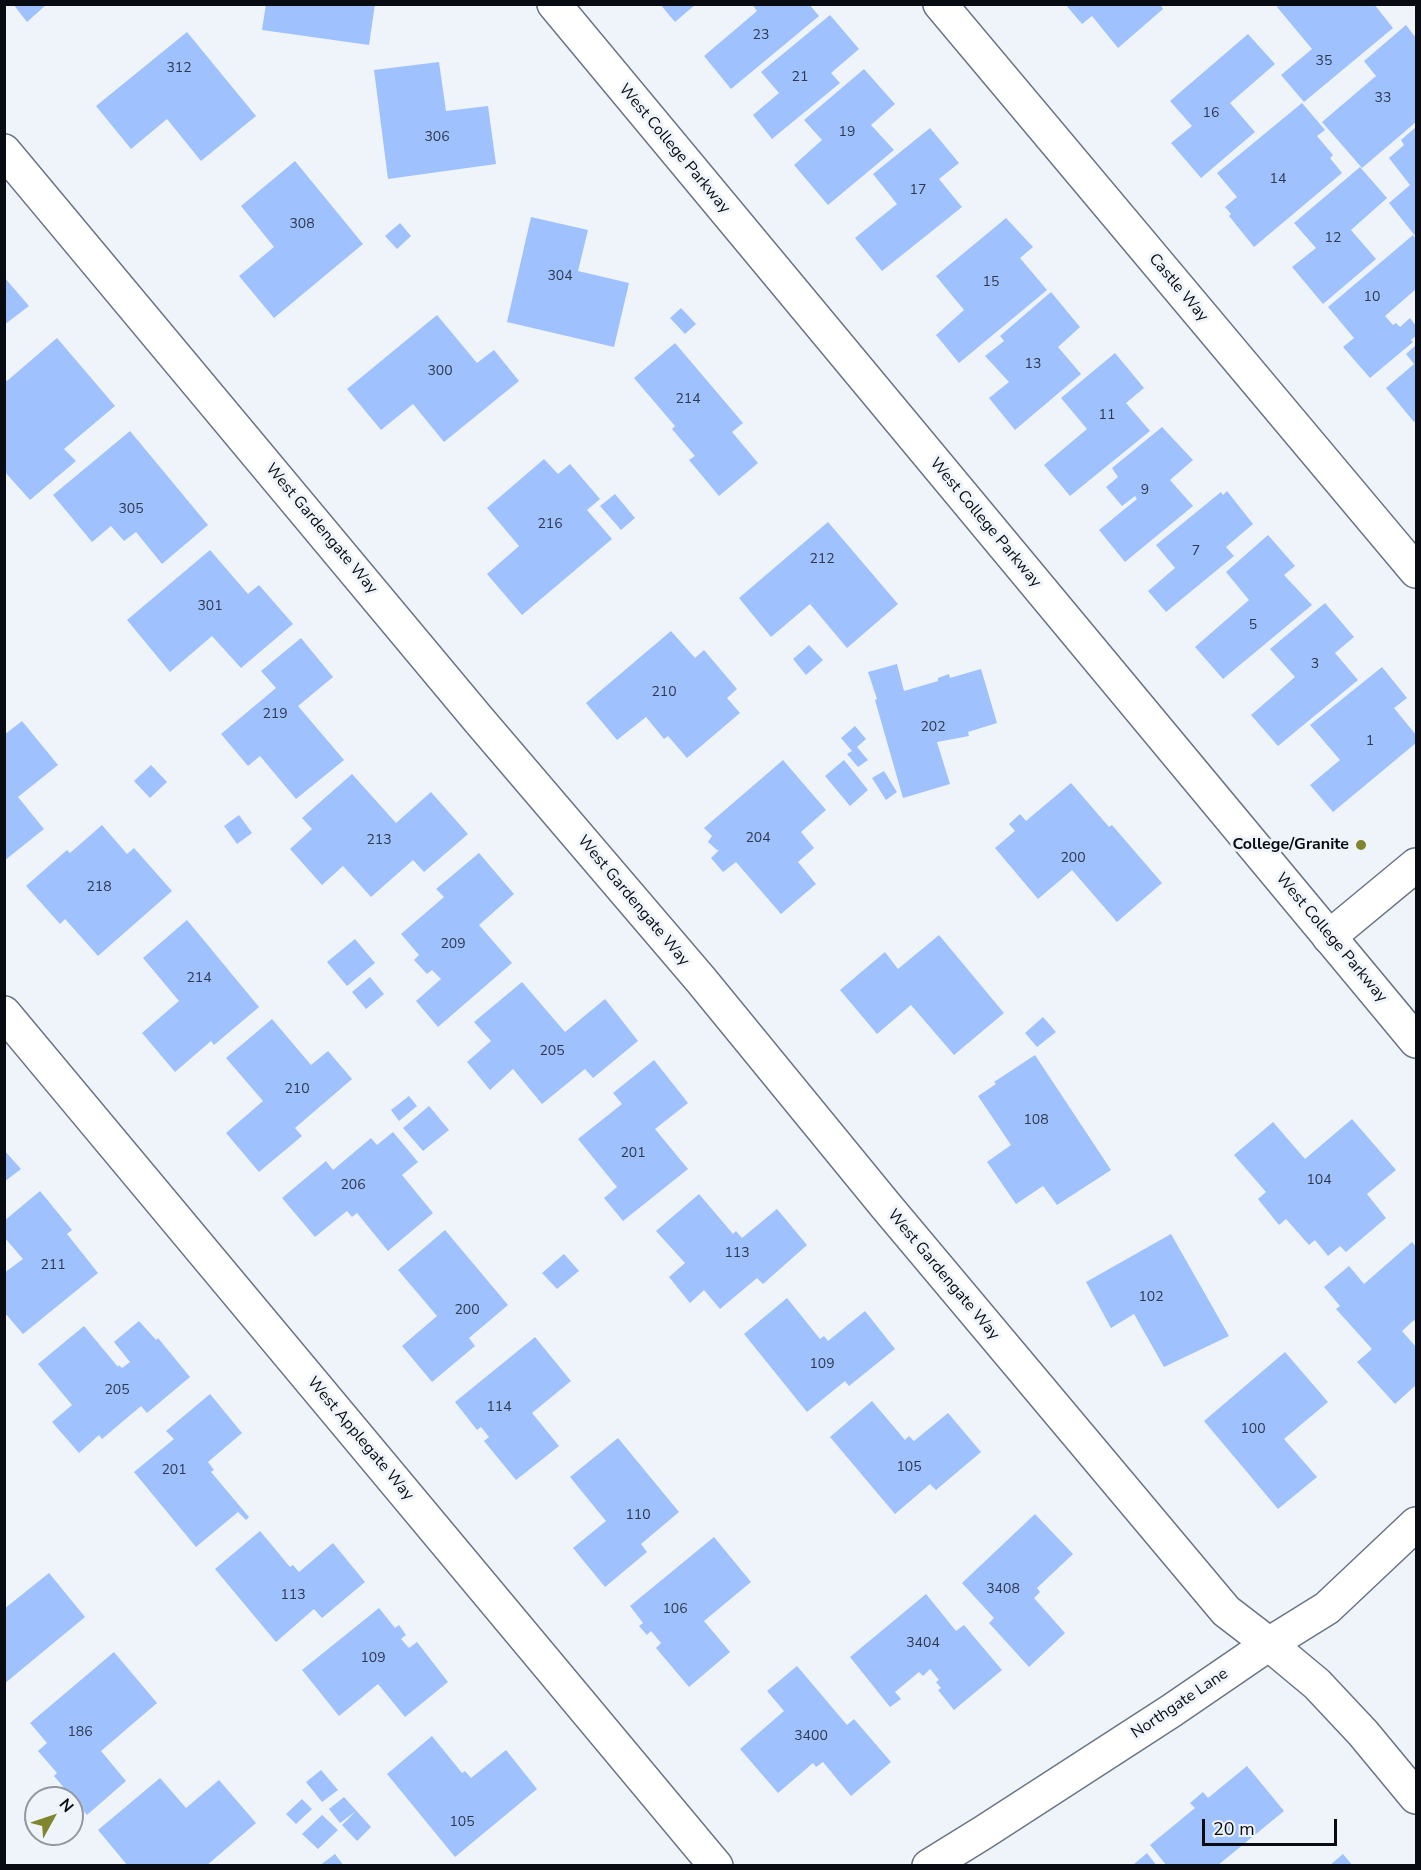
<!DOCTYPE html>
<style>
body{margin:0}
#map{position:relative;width:1421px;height:1870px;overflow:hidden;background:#eff4fb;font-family:"Nunito Sans",sans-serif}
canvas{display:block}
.frame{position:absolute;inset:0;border:6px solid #080c12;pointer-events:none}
.north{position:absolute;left:24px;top:1786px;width:60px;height:60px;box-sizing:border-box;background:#eff4fb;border:2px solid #93979e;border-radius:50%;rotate:50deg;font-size:16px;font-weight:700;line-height:24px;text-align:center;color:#080c12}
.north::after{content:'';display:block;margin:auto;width:21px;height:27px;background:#80852f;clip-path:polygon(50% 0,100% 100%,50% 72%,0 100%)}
.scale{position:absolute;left:1202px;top:1819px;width:135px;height:27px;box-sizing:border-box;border:3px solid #080c12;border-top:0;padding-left:8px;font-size:18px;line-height:21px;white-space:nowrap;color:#080c12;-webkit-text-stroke:4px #eff4fb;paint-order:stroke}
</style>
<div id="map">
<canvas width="1421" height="1870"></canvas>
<div class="frame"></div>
<div class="north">N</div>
<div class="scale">20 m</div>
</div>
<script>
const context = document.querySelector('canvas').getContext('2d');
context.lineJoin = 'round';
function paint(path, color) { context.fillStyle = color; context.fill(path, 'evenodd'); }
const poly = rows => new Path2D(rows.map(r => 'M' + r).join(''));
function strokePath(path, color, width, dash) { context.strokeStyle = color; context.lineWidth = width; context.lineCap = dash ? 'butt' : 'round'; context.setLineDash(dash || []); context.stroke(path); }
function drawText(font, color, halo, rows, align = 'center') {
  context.font = font + ' "Nunito Sans",sans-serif'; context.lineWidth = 6; context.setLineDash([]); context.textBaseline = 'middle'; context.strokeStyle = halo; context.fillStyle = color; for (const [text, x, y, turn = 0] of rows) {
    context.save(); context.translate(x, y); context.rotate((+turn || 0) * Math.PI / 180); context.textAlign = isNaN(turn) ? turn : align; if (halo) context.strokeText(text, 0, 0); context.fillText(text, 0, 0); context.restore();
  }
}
paint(poly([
 [13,4,47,4,27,22],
 [266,4,375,4,369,45,262,30],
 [660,4,696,4,675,22],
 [752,4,809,4,819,16,731,89,704,56,757,11],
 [1065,4,1160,4,1163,9,1118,48,1092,16,1082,24],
 [1280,4,1374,4,1393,28,1304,102,1281,75,1312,49,1277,7],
 [830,15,859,49,831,73,840,83,772,139,753,115,779,93,761,72],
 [1406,25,1416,38,1416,122,1362,168,1322,122,1376,76,1364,61],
 [187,32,256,116,201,161,167,119,131,149,96,106],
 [1248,34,1275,64,1230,103,1255,132,1201,178,1171,143,1192,126,1170,101],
 [439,62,446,111,488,106,496,164,388,179,374,70],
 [864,69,895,104,871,125,894,150,828,205,794,165,822,140,804,120],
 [1302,103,1325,130,1317,136,1333,155,1330,158,1342,173,1254,247,1229,216,1231,214,1225,207,1237,197,1217,173],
 [1416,127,1416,237,1389,203,1410,185,1389,158,1404,145,1401,140],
 [930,128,959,163,939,179,962,207,882,271,855,238,897,204,873,174],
 [295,161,363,244,274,318,239,276,274,247,241,206],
 [1360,167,1387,198,1351,230,1376,259,1323,304,1292,267,1316,248,1294,223],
 [531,217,588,230,578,271,629,283,614,347,507,322],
 [1006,218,1033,247,1020,258,1047,290,959,363,936,335,964,310,936,276],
 [400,223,411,236,397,249,385,236],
 [1413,235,1416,239,1416,289,1385,316,1393,325,1396,323,1400,327,1410,318,1416,326,1416,336,1411,340,1413,342,1370,378,1343,347,1354,338,1328,307],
 [4,277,29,306,4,325],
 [1051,292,1080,327,1058,347,1081,374,1015,430,989,398,1009,382,985,356,1004,341,1000,336],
 [681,308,696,324,685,334,670,318],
 [437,315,477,363,494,350,519,381,444,442,413,404,381,430,347,389],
 [57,338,115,406,64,449,76,461,30,500,4,471,4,378,7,381],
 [675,343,743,423,732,432,758,463,719,496,689,460,695,456,672,429,675,426,634,378],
 [1416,345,1416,420,1414,422,1386,388,1414,364,1406,354],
 [1115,353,1144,388,1126,403,1150,431,1070,496,1044,465,1087,429,1061,398],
 [1162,427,1193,460,1170,480,1193,506,1125,562,1099,530,1137,499,1135,496,1122,506,1106,487,1118,477,1112,468],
 [130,431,208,525,162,564,136,532,124,541,111,526,92,542,53,495],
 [544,459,558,474,570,464,600,499,587,510,612,539,522,615,487,574,519,546,487,508],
 [1227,491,1253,524,1226,547,1234,556,1166,612,1148,591,1175,568,1156,545,1221,492,1223,495],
 [615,494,635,518,621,530,600,506],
 [828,522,898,604,847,648,810,604,771,637,739,598],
 [1268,535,1295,566,1284,575,1312,605,1223,679,1195,647,1249,600,1226,572],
 [210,550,248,594,259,585,293,624,241,668,212,636,170,672,127,620],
 [1325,603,1354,637,1335,653,1358,680,1278,746,1251,715,1295,677,1270,649],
 [671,631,695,658,704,650,737,689,727,698,740,713,687,758,668,736,664,739,646,717,617,740,586,703],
 [301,638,333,677,298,706,344,760,296,799,260,756,248,766,221,734,276,688,261,671],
 [809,645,823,660,806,675,793,659],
 [897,664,904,691,938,681,938,678,949,674,950,678,981,669,997,723,968,732,969,736,937,742,950,784,903,798,875,700,877,699,868,672],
 [1382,667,1407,698,1394,708,1416,735,1416,743,1333,812,1310,785,1340,760,1310,725],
 [22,721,58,765,18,797,44,829,4,861,4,735],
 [855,726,866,739,857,747,868,760,858,767,847,754,852,751,841,738],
 [783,760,826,810,801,832,814,848,798,862,816,884,781,914,736,862,723,872,711,858,719,850,717,850,708,842,712,836,704,828],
 [844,760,868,790,850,806,825,776],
 [151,765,167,782,150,798,134,781],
 [884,771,897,792,886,800,872,778],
 [352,774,396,823,431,792,468,834,424,872,413,860,371,897,343,866,322,885,290,849,312,829,302,818],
 [1071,783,1109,827,1112,825,1162,883,1117,922,1072,870,1038,899,995,848,1015,831,1009,824,1020,814,1026,821],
 [239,815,252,833,237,844,224,826],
 [102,825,127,854,134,848,172,891,98,956,65,919,60,924,26,886,67,850,70,853],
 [479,853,514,894,479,925,512,963,438,1027,416,1001,441,979,432,970,427,974,414,960,419,955,401,934,444,897,436,889],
 [187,920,259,1007,214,1045,211,1041,175,1072,142,1033,179,1001,143,958],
 [939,935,1004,1013,954,1055,911,1005,877,1034,840,990,885,952,898,969],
 [355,939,375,963,347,986,327,962],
 [370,977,384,994,366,1009,352,992],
 [522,982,565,1032,605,999,638,1041,593,1078,585,1069,542,1104,513,1069,490,1090,467,1062,491,1041,474,1022],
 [1043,1017,1056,1032,1037,1047,1025,1033],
 [272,1019,311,1065,328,1051,352,1079,295,1128,302,1136,259,1172,226,1133,263,1101,226,1058],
 [1035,1055,1111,1170,1057,1205,1043,1186,1016,1204,987,1162,1011,1145,978,1096,996,1084,994,1082],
 [654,1060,688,1103,655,1129,688,1169,623,1221,604,1198,617,1187,578,1139,622,1104,613,1093],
 [409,1096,417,1106,399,1121,391,1110],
 [429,1106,449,1130,423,1151,403,1128],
 [1352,1119,1396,1170,1367,1194,1386,1218,1346,1252,1340,1246,1328,1256,1315,1240,1309,1245,1286,1219,1279,1225,1258,1199,1266,1192,1234,1155,1273,1122,1305,1159],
 [393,1132,418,1162,402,1175,433,1213,388,1251,357,1213,352,1217,347,1211,315,1237,282,1198,326,1161,333,1170,371,1138,377,1145],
 [4,1150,21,1169,4,1182],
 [40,1191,72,1230,67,1234,98,1273,23,1334,4,1312,4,1273,23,1259,4,1237,4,1221],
 [699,1194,733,1234,736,1231,742,1238,777,1209,807,1245,763,1284,757,1278,720,1309,704,1290,690,1303,669,1277,685,1263,656,1231],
 [445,1230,508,1305,469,1338,475,1346,432,1382,402,1346,437,1316,398,1270],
 [1171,1234,1229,1336,1164,1367,1134,1314,1111,1328,1086,1282],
 [1412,1242,1416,1247,1416,1323,1414,1320,1402,1331,1416,1347,1416,1385,1395,1404,1357,1362,1372,1349,1336,1309,1340,1306,1324,1287,1349,1266,1364,1284],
 [564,1254,579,1271,557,1289,542,1273],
 [787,1298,820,1339,824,1336,828,1341,865,1311,895,1349,849,1386,845,1381,807,1412,744,1334],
 [139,1321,156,1340,158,1338,190,1377,147,1413,141,1406,102,1439,99,1435,79,1453,52,1422,72,1405,38,1364,84,1326,118,1367,119,1365,122,1368,130,1362,114,1342],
 [535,1337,571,1381,532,1413,559,1446,516,1480,484,1441,489,1437,481,1427,477,1430,455,1402],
 [1285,1352,1328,1402,1284,1439,1317,1477,1278,1509,1204,1421],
 [210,1394,242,1433,208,1462,214,1470,211,1472,249,1517,246,1520,238,1512,196,1547,134,1472,174,1439,166,1431],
 [872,1401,905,1440,909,1436,914,1441,948,1413,981,1452,936,1490,930,1484,895,1514,830,1437],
 [618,1438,679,1512,641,1544,647,1552,605,1587,573,1548,606,1521,570,1477],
 [1035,1514,1073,1554,1037,1588,1040,1592,1034,1598,1065,1633,1029,1667,989,1623,994,1618,962,1583],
 [260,1531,290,1567,293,1565,299,1572,333,1543,365,1582,322,1618,314,1609,276,1642,215,1569],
 [714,1537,751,1582,704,1621,730,1652,689,1687,656,1648,661,1643,651,1631,647,1635,639,1626,643,1623,630,1606],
 [49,1573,85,1617,4,1684,4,1609],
 [926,1594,956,1631,964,1625,1002,1670,954,1710,938,1690,941,1688,936,1682,939,1680,930,1669,923,1676,919,1672,895,1692,901,1699,890,1707,850,1657],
 [379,1608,395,1628,399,1625,406,1635,401,1639,409,1648,417,1642,448,1682,405,1717,378,1684,339,1716,302,1670],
 [114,1652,157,1703,101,1751,126,1781,87,1815,54,1776,57,1773,38,1751,47,1743,30,1723],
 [797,1666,847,1725,854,1719,891,1762,851,1796,823,1762,816,1767,813,1763,778,1793,740,1749,784,1711,767,1691],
 [432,1736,462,1773,465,1771,471,1778,506,1750,537,1789,455,1857,387,1774],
 [1247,1766,1284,1811,1217,1866,1167,1866,1150,1845,1195,1808,1190,1803,1203,1792,1208,1798],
 [321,1770,338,1790,322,1802,306,1782],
 [160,1778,186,1808,219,1780,256,1823,206,1866,128,1866,98,1830],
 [344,1797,371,1827,357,1841,342,1825,356,1811,340,1823,329,1809],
 [302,1799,312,1809,296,1824,286,1814],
 [322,1815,338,1830,318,1849,302,1834],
 [1147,1853,1157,1866,1135,1866,1134,1864],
 [335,1854,344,1866,319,1866],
 [1343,1854,1353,1866,1329,1866]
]), '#9fc1fe');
const minor = poly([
 [940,4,1416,571],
 [4,151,478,719,701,980,886,1206,1226,1611,1269,1644,1317,1684,1363,1733,1416,1797],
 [1329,937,1416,865],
 [4,1013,716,1866],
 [929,1866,984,1832,1171,1711,1269,1644,1327,1608,1416,1524]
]);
const secondary = poly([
 [554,4,1416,1041]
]);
strokePath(minor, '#6a7485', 36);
strokePath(secondary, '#6a7485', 36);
strokePath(minor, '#fff', 33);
strokePath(secondary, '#fff', 33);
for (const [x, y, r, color] of [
 [1361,845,6,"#80852f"]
]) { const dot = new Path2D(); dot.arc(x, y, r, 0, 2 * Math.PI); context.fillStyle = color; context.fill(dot); strokePath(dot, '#eff4fb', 2); }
drawText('14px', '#2e394d', null, [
 ["23",761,36],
 ["35",1324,62],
 ["312",179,69],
 ["21",800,78],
 ["33",1383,99],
 ["16",1211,114],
 ["19",847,133],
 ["306",437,138],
 ["14",1278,180],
 ["17",918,191],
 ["308",302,225],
 ["12",1333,239],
 ["304",560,277],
 ["15",991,283],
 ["10",1372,298],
 ["13",1033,365],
 ["300",440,372],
 ["214",688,400],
 ["11",1107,416],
 ["9",1145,491],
 ["305",131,510],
 ["216",550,525],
 ["7",1196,552],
 ["212",822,560],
 ["301",210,607],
 ["5",1253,626],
 ["3",1315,665],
 ["210",664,693],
 ["219",275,715],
 ["202",933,728],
 ["1",1370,742],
 ["204",758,839],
 ["213",379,841],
 ["200",1073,859],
 ["218",99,888],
 ["209",453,945],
 ["214",199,979],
 ["205",552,1052],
 ["210",297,1090],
 ["108",1036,1121],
 ["201",633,1154],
 ["104",1319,1181],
 ["206",353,1186],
 ["113",737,1254],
 ["211",53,1266],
 ["102",1151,1298],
 ["200",467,1311],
 ["109",822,1365],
 ["205",117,1391],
 ["114",499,1408],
 ["100",1253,1430],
 ["105",909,1468],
 ["201",174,1471],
 ["110",638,1516],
 ["3408",1003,1590],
 ["113",293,1596],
 ["106",675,1610],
 ["3404",923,1644],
 ["109",373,1659],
 ["186",80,1733],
 ["3400",811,1737],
 ["105",462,1823]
]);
drawText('16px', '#080c12', '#eff4fb', [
 ["West College Parkway",674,149,50],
 ["Castle Way",1178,288,50],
 ["West College Parkway",985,523,50],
 ["West Gardengate Way",321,529,50],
 ["West Gardengate Way",633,901,50],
 ["West College Parkway",1331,938,50],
 ["West Gardengate Way",943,1275,50],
 ["West Applegate Way",360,1439,50],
 ["Northgate Lane",1180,1704,-34]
]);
drawText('bold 16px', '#080c12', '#eff4fb', [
 ["College/Granite",1349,845]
], 'right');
</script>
